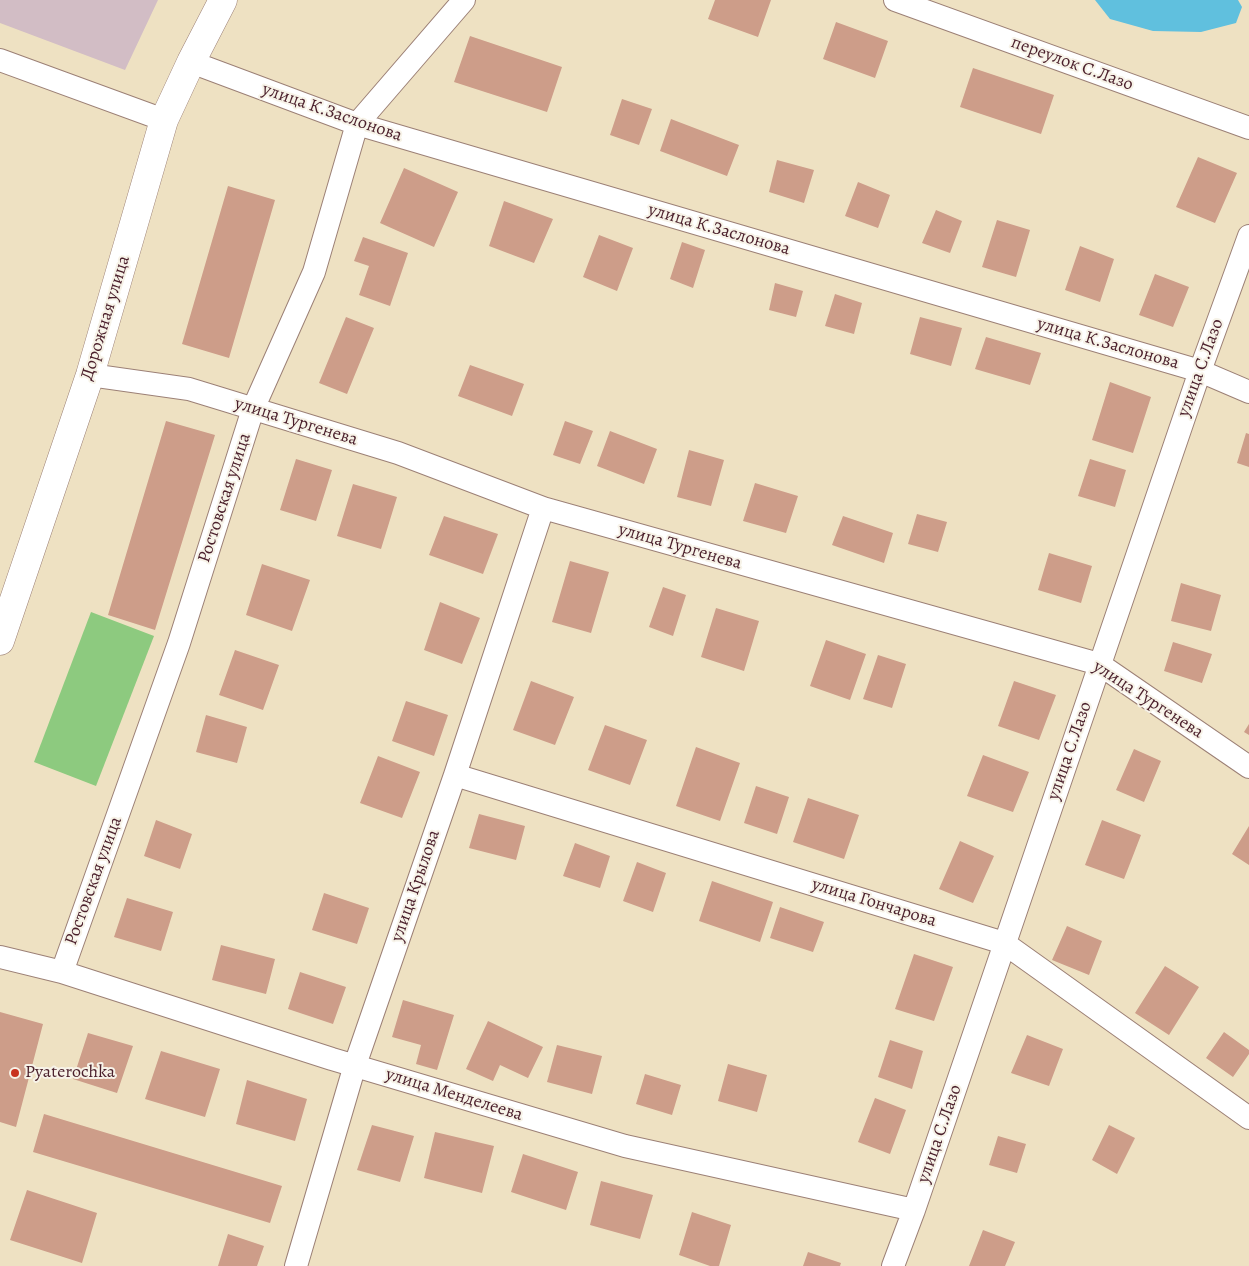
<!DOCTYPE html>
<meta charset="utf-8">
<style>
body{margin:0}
canvas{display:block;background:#eee1c2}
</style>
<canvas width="1249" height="1266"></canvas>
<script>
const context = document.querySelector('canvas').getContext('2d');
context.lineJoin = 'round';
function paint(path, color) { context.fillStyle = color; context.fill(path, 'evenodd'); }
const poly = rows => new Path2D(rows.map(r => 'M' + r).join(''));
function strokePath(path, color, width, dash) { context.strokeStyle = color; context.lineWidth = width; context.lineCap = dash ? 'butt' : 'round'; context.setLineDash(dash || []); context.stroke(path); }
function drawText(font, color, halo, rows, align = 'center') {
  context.font = font + ' Alegreya,serif'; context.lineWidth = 4; context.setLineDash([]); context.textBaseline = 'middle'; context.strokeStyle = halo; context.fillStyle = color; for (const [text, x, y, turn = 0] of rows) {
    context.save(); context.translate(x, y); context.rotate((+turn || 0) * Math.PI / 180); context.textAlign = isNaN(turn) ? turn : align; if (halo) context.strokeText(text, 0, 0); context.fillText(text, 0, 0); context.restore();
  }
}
paint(poly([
 [0,0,158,0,125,70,0,23]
]), '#d2bdc5');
paint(poly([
 [91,612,154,636,96,786,34,762]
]), '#8dca7f');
paint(poly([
 [1095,0,1238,0,1242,7,1236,23,1201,32,1153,31,1110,19]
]), '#60c0de');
paint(poly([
 [715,0,771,0,758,37,708,19],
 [836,22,888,41,875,78,823,59],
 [470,36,562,67,547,112,454,82],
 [973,68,1054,95,1041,134,960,107],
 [622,99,652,109,639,145,610,135],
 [671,119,739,145,727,176,660,151],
 [1198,157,1237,173,1215,223,1176,207],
 [777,160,814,170,804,203,769,192],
 [404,168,458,192,434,247,380,223],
 [858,182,890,195,878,228,845,216],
 [228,186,275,200,229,358,182,344],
 [504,201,553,219,534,263,489,246],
 [936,210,962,221,950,253,922,243],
 [997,220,1030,230,1016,277,982,267],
 [599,235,633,248,617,291,583,277],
 [363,237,408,253,390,306,359,295,369,266,354,261],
 [682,242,705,250,693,288,670,279],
 [1080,246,1114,259,1100,302,1065,290],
 [1155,274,1189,287,1173,327,1139,315],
 [775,283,803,291,796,317,769,310],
 [835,294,862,303,854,334,825,326],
 [346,317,374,328,347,394,319,383],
 [920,317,962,328,951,366,910,354],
 [986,337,1041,353,1030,385,975,369],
 [470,365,524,384,512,416,458,396],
 [1110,382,1151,397,1133,453,1092,440],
 [166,421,215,435,155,630,108,615],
 [565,421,593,431,580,464,553,455],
 [610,431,657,449,644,484,597,466],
 [1246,433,1249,434,1249,467,1237,463],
 [689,450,724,460,711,506,677,497],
 [296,459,332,470,316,521,280,510],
 [1090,459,1126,470,1115,507,1078,496],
 [755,483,798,496,786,533,743,521],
 [353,484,397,497,381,549,337,536],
 [917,514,947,522,938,552,908,544],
 [444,516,498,534,483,574,429,555],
 [843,516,893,533,884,563,832,545],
 [1049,553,1092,566,1081,603,1038,590],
 [570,561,609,572,591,633,552,622],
 [262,564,310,580,292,631,246,615],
 [1181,583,1221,595,1211,631,1171,621],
 [663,587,686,595,673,636,649,627],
 [440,602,480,618,462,664,424,650],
 [716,608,759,621,744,671,701,657],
 [826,640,866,654,850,700,810,686],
 [1173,642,1212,654,1202,683,1164,671],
 [235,650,279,665,263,710,219,695],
 [878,655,906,664,892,708,863,699],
 [531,681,574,697,555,745,513,730],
 [1014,681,1056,695,1039,740,998,726],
 [406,701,448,715,434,756,392,741],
 [206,715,247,727,237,763,196,752],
 [1249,724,1249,735,1244,732],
 [605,725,647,740,630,785,588,770],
 [696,747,740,763,720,821,676,806],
 [1134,749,1161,761,1144,802,1116,790],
 [983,755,1029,772,1013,812,967,796],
 [378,756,420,772,402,818,360,803],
 [756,786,789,797,777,834,744,823],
 [808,798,859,815,844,859,793,842],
 [479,814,525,826,516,860,469,848],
 [156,820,192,834,180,869,144,856],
 [1102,820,1141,835,1124,879,1085,865],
 [1249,826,1249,865,1232,854],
 [960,841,994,856,973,903,939,889],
 [575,843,610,856,600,888,563,876],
 [637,862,666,873,653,912,623,901],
 [712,881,773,902,760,942,699,921],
 [324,893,369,908,357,944,312,930],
 [127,898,173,912,161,951,114,937],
 [780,907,824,922,813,952,770,938],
 [1067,926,1102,941,1089,975,1052,960],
 [221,945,275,959,266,994,212,980],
 [914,954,953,967,934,1021,895,1009],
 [1165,966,1199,987,1169,1035,1135,1013],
 [300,972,346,987,333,1024,288,1009],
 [403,1000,454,1015,437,1070,416,1064,421,1045,392,1037],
 [0,1012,43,1024,16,1127,0,1122],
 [488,1021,543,1047,528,1078,500,1065,493,1081,466,1069],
 [1224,1032,1249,1050,1249,1054,1233,1077,1206,1058],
 [88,1033,133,1046,117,1093,73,1079],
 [1027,1035,1063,1049,1049,1086,1011,1073],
 [890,1040,923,1051,912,1089,878,1077],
 [557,1045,602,1056,592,1094,547,1082],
 [161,1051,220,1069,205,1117,145,1099],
 [728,1064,767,1075,757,1112,718,1101],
 [645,1074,681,1085,672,1115,636,1104],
 [247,1080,307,1099,295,1141,236,1124],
 [875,1098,906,1110,890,1154,858,1142],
 [44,1114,282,1186,270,1223,33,1152],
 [372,1125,414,1136,400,1182,357,1170],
 [1109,1125,1135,1138,1117,1174,1092,1160],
 [435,1132,494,1146,482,1193,424,1178],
 [998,1136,1026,1144,1017,1173,989,1165],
 [523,1154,578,1172,566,1210,511,1192],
 [601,1181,653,1195,640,1239,590,1225],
 [27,1190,97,1213,82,1263,10,1240],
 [692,1212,731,1225,719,1266,710,1266,679,1255],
 [983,1230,1015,1242,1005,1266,969,1266],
 [228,1234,264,1246,257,1266,218,1266],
 [808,1252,841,1263,840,1266,803,1266]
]), '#cd9d89');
const minor = poly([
 [895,0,1249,128],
 [0,60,164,120],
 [191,62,357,124,1200,371,1249,392],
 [90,375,189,389,398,453,543,508,1099,664,1249,767],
 [455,775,1004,943,1249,1118],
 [0,957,62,972,332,1059,625,1146,914,1210],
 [62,972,179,643,253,409,314,272,357,124,464,0],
 [296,1266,355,1065,455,775,543,508],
 [893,1266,914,1210,1200,371,1249,236]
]);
const tertiary = poly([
 [0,641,90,375,164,120,191,62,223,0]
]);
strokePath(minor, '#9c8076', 24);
strokePath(tertiary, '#9c8076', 29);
strokePath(minor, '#fff', 22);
strokePath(tertiary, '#fff', 28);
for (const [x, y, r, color] of [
 [15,1073,5,"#c8321e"]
]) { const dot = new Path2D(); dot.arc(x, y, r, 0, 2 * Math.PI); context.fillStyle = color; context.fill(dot); strokePath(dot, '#f7f3e8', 2); }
drawText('18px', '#4a1f2b', '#f7f3e8', [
 ["переулок С.Лазо",1072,64,20],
 ["улица К.Заслонова",332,113,19],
 ["улица К.Заслонова",719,230,16],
 ["Дорожная улица",106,318,-73],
 ["улица К.Заслонова",1108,344,16],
 ["улица С.Лазо",1201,368,-70],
 ["улица Тургенева",296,422,17],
 ["Ростовская улица",225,498,-72],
 ["улица Тургенева",680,547,16],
 ["улица Тургенева",1148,700,33],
 ["улица С.Лазо",1070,751,-71],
 ["Ростовская улица",94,881,-70],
 ["улица Крылова",416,886,-71],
 ["улица Гончарова",874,903,17],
 ["улица Менделеева",454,1095,17],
 ["улица С.Лазо",940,1134,-71]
]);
drawText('18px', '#4a1f2b', '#f7f3e8', [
 ["Pyaterochka",25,1073]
], 'left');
</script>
